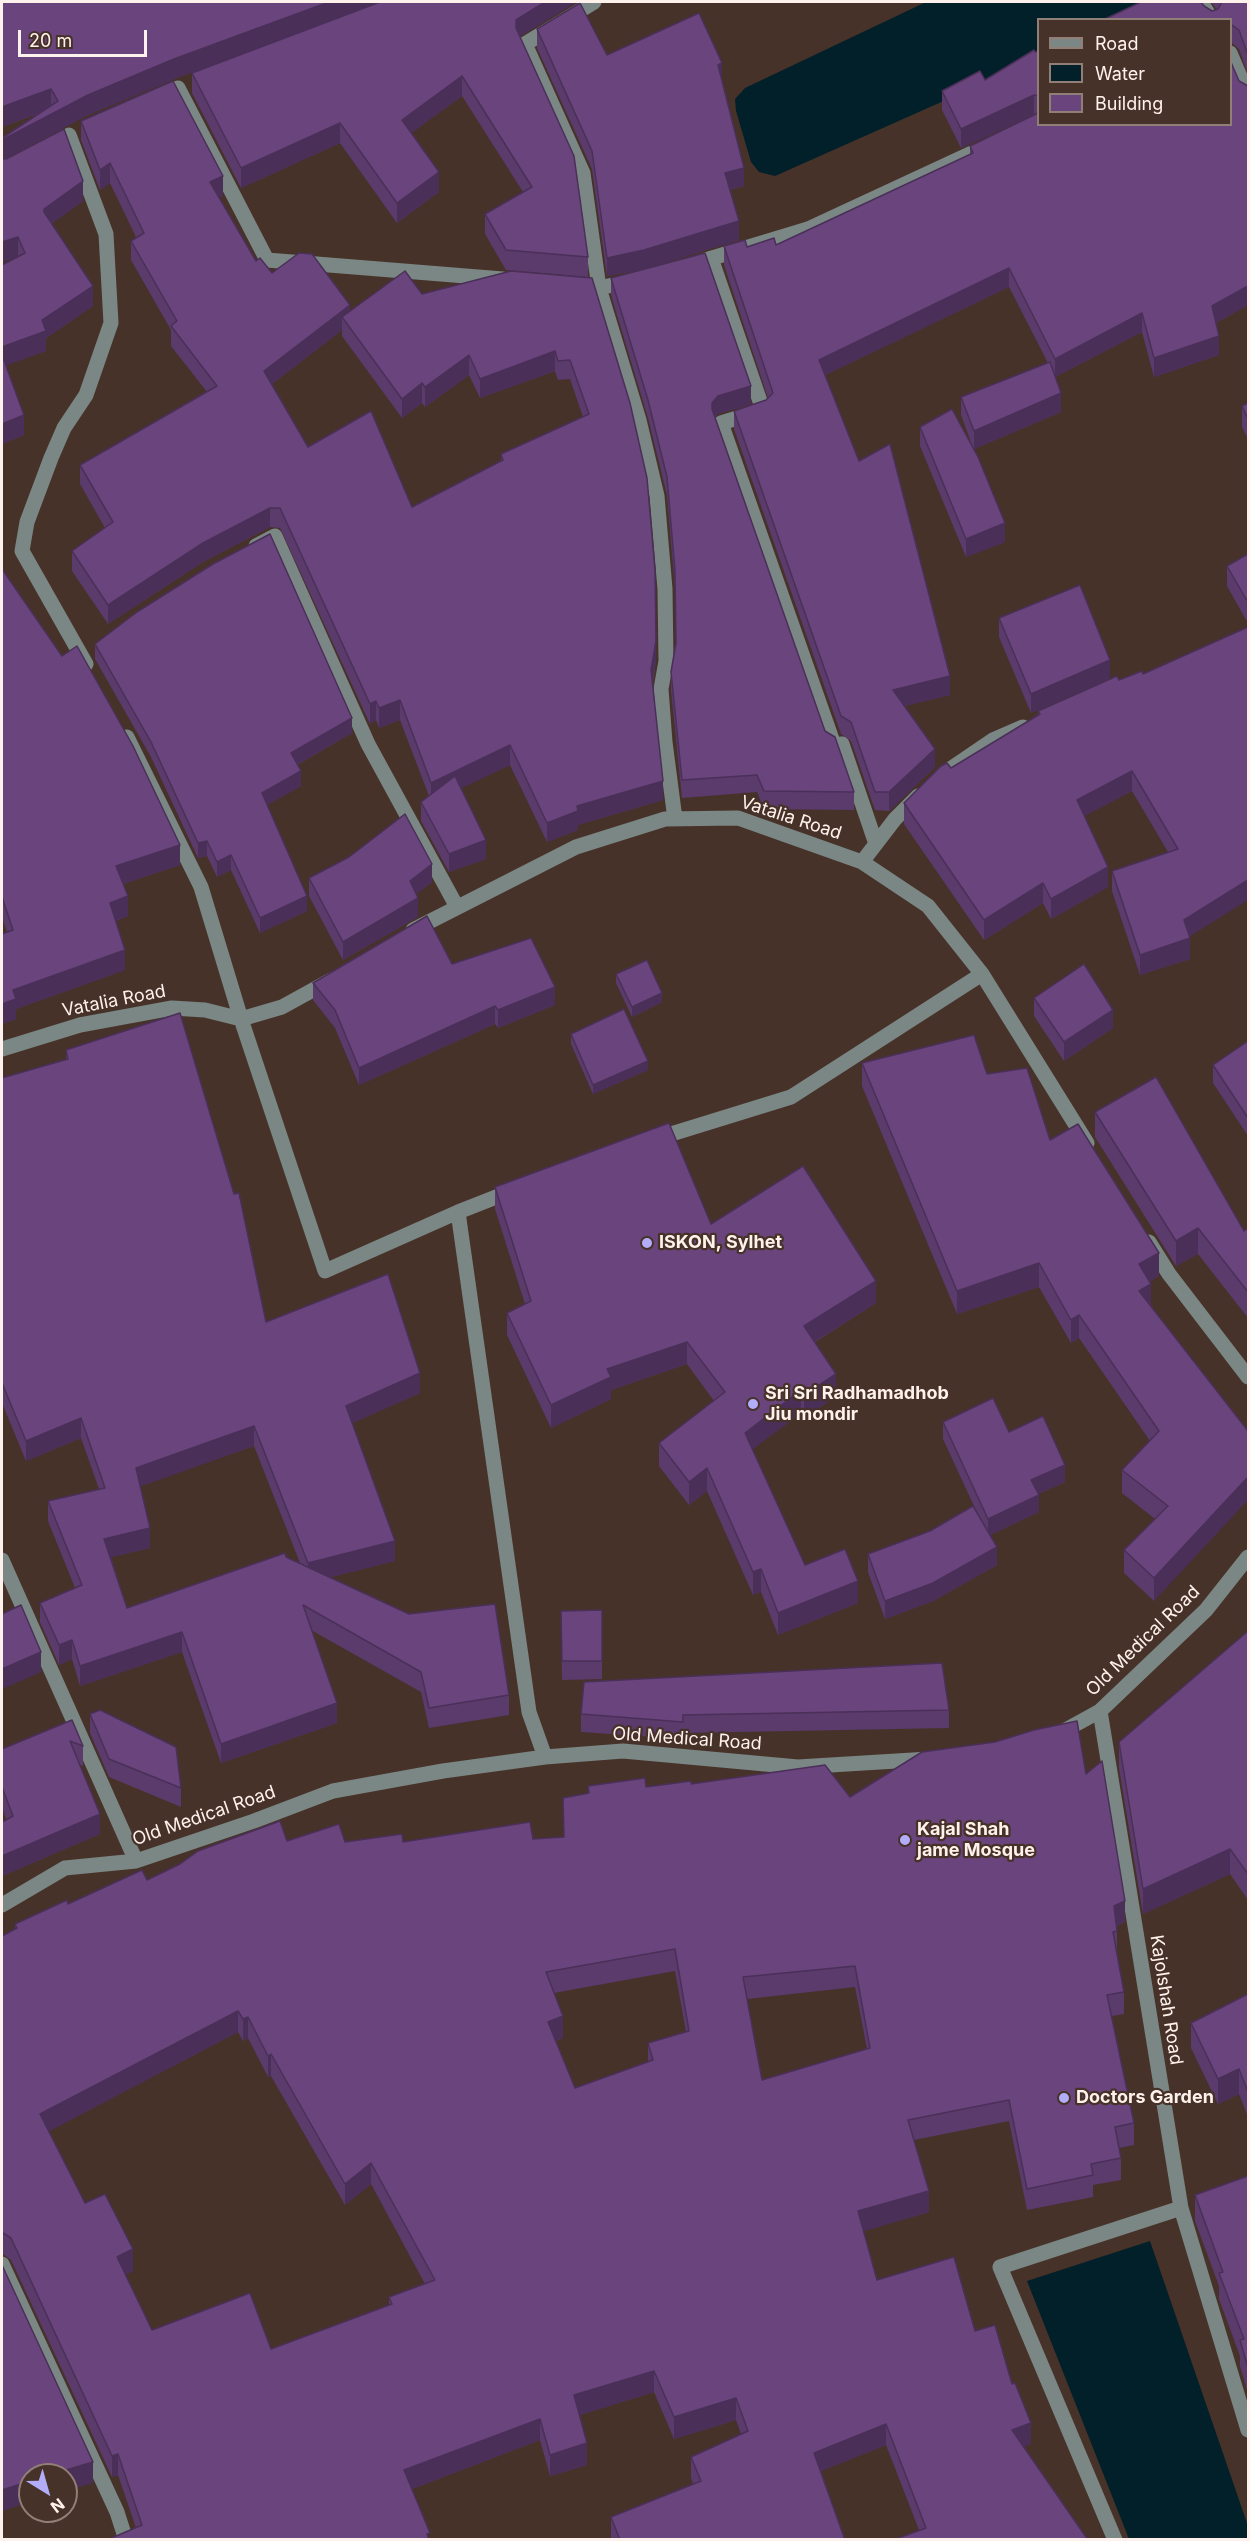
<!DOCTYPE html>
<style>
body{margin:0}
#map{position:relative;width:1250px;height:2541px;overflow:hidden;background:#473229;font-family:Inter,sans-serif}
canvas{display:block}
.frame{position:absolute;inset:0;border:3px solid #fff1eb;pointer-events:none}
.legend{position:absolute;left:1037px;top:18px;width:195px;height:108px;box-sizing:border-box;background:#473229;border:2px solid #917e77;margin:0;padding:8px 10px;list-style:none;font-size:18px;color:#fff1eb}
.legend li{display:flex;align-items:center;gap:12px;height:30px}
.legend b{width:30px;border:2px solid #917e77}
.north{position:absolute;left:18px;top:2463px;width:60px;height:60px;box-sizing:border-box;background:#473229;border:2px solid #917e77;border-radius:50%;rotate:143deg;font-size:16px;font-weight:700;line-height:24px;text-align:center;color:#fff1eb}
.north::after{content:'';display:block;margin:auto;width:21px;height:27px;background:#b3adf9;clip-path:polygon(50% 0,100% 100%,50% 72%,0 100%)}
.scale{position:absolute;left:18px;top:30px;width:129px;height:27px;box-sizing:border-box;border:3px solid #fff1eb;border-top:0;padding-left:8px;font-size:18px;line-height:21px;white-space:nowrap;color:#fff1eb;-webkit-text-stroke:4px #473229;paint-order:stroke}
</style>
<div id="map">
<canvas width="1250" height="2541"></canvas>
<div class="frame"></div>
<ul class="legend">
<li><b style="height:8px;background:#7a8785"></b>Road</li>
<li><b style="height:16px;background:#02202a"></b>Water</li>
<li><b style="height:16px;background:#6a447d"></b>Building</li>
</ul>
<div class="north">N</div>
<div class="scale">20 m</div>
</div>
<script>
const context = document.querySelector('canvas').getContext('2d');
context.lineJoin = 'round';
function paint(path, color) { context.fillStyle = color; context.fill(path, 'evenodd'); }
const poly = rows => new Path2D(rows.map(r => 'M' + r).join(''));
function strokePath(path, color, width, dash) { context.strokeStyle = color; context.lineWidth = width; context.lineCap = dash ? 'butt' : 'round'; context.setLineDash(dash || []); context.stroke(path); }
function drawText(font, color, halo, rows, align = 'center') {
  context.font = font + ' Inter,sans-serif'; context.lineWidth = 4.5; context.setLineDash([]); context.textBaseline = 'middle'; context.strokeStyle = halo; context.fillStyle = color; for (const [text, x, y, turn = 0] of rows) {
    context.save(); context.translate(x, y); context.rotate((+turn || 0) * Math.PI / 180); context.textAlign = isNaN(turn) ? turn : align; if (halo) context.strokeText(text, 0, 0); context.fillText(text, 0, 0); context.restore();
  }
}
paint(poly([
 [926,2,1153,2,1120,19,1038,20,1038,59,775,176,759,172,751,162,736,111,735,99,745,88],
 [1150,2241,1248,2526,1248,2539,1129,2539,1027,2281]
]), '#02202a');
strokePath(poly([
 [594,2,525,44,583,173,599,288,639,420,657,496,665,589,666,661,661,689,665,742,675,819],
 [1201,2,1212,20],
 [1230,53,1248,95],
 [178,88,267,260,503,279],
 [69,135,106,234,111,323,86,395,64,428,51,458,27,522,22,551,86,664],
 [711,258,763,410,721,423,834,745,842,744,876,844],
 [689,265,808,229,989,145],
 [575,286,599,288,631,281],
 [256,546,275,536,368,744,457,907],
 [127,737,201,887,241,1019,325,1271,458,1212,514,1190],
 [943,774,993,740,1023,727],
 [862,862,895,819,918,796],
 [413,930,576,847,665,819,738,818,862,862,928,906,982,974,1087,1143],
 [2,1049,80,1025,172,1008,205,1010,241,1019,282,1007,331,980],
 [655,1139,791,1097,982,974],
 [458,1212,529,1712,545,1757],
 [1149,1242,1169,1274,1248,1377],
 [2,1560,136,1861],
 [1100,1711,1181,2208,1248,2430],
 [1060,1733,1100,1711,1206,1610,1248,1557],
 [2,1905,65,1868,136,1861,254,1821,333,1791,443,1771,545,1757,623,1751,798,1767,929,1759],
 [2,2264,117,2512,126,2540],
 [1115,2540,1000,2267,1181,2208]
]), '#7a8785', 15);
paint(poly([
 [2,2,520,37,588,257,588,277,506,270,485,234,485,214,523,192,462,96,411,133,439,192,397,223,340,143,241,188,192,93,192,73,294,35,174,79,88,115,4,159,83,201,51,224,93,306,46,338,46,351,5,365,24,435,2,444,2,265,16,257,2,262,2,138,42,112,2,127],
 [1141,2,1204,6,1212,11,1217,10,1211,2,1248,2,1248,74,1239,49,1232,43,1230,44,1230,20],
 [537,29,607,55,722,79,744,186,730,190,739,240,644,269,607,276,592,169,537,48],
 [1038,51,1038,124,1239,81,1248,86,1248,305,1216,323,1219,355,1154,377,1142,332,1055,377,1061,412,974,449,1005,542,966,557,920,446,920,427,972,445,961,415,961,397,1048,363,1009,287,825,375,950,695,904,706,935,767,889,811,875,810,851,741,841,734,734,429,734,411,766,400,768,398,724,265,724,246,747,247,776,245,970,155,970,146,1036,114,1034,114,961,148,942,110,942,91,985,80],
 [81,121,223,196,219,197,256,261,272,273,350,311,422,294,592,278,656,660,653,682,663,800,578,825,578,830,547,842,510,765,461,788,486,859,449,872,421,821,421,802,429,796,400,720,379,728,376,720,370,724,280,528,270,527,203,562,108,624,72,571,72,551,105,528,80,484,80,465,207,392,171,346,171,330,131,260,131,241,136,237,110,183,100,190,81,140],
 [342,330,342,336,402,418,422,403,425,407,469,375,480,398,555,371,558,380,570,379,583,417,501,454,501,462,412,507,308,447,272,384],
 [611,278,751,404,718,414,715,417,825,731,854,792,854,810,764,809,757,792,682,798,671,690,671,672,676,644,675,589,667,495,648,418,611,295],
 [1248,403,1248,439,1242,427,1242,406],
 [1248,554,1248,621,1246,620,1227,586,1227,566],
 [2,569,180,865,123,884,128,916,116,921,125,970,16,1009,16,1019,2,1024,2,934,7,932,2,917],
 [999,618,1110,678,1031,713,999,637],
 [1248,627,1189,937,1190,959,1140,975,1112,891,1112,871,1168,852,1132,791,1084,816,1108,887,1051,919,1043,903,984,940,904,824,904,803,1038,714,1038,711,1119,680,1143,674],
 [95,644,352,733,297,765,301,786,267,805,307,911,260,933,231,870,217,877,207,856,198,858,151,757,95,659],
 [309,878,432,882,416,894,418,917,343,960,309,896],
 [452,964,555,1005,498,1028,495,1024,359,1085,335,1028,313,1000,313,983],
 [616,974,662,1002,632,1017,616,983],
 [1034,998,1113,1028,1064,1061,1034,1016],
 [571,1034,648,1070,593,1094,571,1044],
 [1248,1041,1248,1136,1213,1083,1213,1065],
 [66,1050,266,1322,420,1393,352,1423,395,1561,331,1577,509,1695,509,1715,429,1728,421,1692,311,1630,337,1723,221,1763,182,1652,80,1686,72,1659,59,1665,40,1622,40,1603,75,1588,48,1521,48,1501,99,1489,81,1438,26,1461,2,1403,2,1078,66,1059],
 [254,1446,300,1563,286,1557,127,1608,111,1557,150,1548,140,1486],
 [862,1063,987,1074,1050,1140,1159,1276,1150,1281,1151,1307,1248,1431,1154,1601,1124,1573,1124,1550,1155,1519,1122,1493,1122,1470,1150,1441,1079,1338,1071,1343,1039,1287,957,1314,862,1086],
 [1095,1112,1244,1231,1248,1228,1248,1318,1198,1254,1176,1266,1095,1137],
 [495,1187,711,1224,876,1303,815,1342,836,1396,804,1418,801,1413,752,1449,805,1565,858,1603,778,1635,761,1592,753,1595,707,1491,689,1505,659,1466,659,1443,714,1401,687,1364,611,1390,611,1399,551,1428,507,1335,507,1313,525,1304,495,1209],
 [943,1422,1009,1432,1065,1482,1038,1494,1039,1512,990,1535,997,1565,933,1601,885,1619,868,1572,868,1554,979,1517,943,1439],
 [602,1610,602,1679,562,1680,561,1611],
 [1248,1631,1248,1900,1230,1874,1143,1914,1119,1768,1119,1742],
 [949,1710,949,1728,683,1733,683,1739,581,1732,581,1714],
 [90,1714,181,1788,181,1807,109,1777,90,1733],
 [72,1720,83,1746,83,1766,80,1765,100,1834,2,1876,2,1822,6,1819,2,1807,2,1749],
 [1086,1774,1125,1922,1117,1926,1117,1953,1124,1992,1124,2014,1112,2016,1134,2123,1134,2145,1119,2148,1121,2158,1121,2180,1093,2185,1093,2197,1027,2210,1009,2121,914,2140,929,2212,863,2231,877,2280,975,2331,1012,2384,1031,2444,1023,2447,1088,2540,919,2530,886,2445,821,2471,845,2540,611,2540,611,2517,693,2484,691,2478,691,2457,741,2434,736,2420,674,2439,654,2392,580,2415,587,2465,550,2476,540,2440,412,2489,136,2528,118,2475,112,2477,11,2260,3,2254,2,2255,15,1924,68,1904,147,1880,287,1841,403,1842,533,1839,563,1837,588,1794,588,1786,646,1787,691,1784,850,1797],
 [675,1971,686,2032,648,2043,648,2062,575,2088,556,2041,563,2038,554,1993],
 [855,1987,867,2049,762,2080,747,1999],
 [238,2032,243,2041,248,2038,268,2077,271,2076,345,2205,371,2184,425,2284,389,2297,389,2305,271,2349,152,2330,125,2274,133,2271,85,2203,49,2131],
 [1248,1994,1248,2117,1239,2094,1218,2104,1191,2048,1191,2023],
 [1248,2176,1248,2393,1240,2366,1240,2356,1219,2299,1219,2286,1195,2221,1195,2195]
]), '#5b3a6c');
paint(poly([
 [329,2,382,2,174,79,88,115,2,160,2,140,88,95,174,59],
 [545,2,577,2,516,39,516,20],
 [722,63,722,82,718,65],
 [462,76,462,96,402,140,402,120],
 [51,89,51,108,2,127,2,107],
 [1034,95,1034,114,961,148,961,129],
 [340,123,340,143,241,188,241,168],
 [110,163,110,183,100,190,100,170],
 [744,168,744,186,725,191,725,173],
 [439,172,439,192,397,223,397,203],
 [223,176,223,196,210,201,210,182],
 [83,181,83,201,44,229,44,209],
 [739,221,739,240,644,269,607,276,607,258],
 [18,237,18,257,2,262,2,242],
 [1009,268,1009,287,819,378,819,360],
 [93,286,93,306,46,338,46,351,2,367,2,347],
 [1248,286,1248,305,1212,325,1212,306],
 [350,305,350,324,342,317,342,330,264,390,264,371],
 [1142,313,1142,332,1055,377,1055,359],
 [1219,336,1219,355,1154,377,1154,358],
 [555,351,555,371,480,398,480,379],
 [469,355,469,375,425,407,425,387],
 [422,383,422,403,402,418,402,399],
 [751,386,751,404,718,414,712,421,712,403,718,396],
 [1061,393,1061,412,974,449,974,431],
 [24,415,24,435,2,444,2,424],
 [270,508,270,527,203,562,108,624,108,605,203,543],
 [1005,523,1005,542,966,557,966,539],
 [656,641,656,660,651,689,651,670],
 [1110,660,1110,678,1031,713,1031,694],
 [950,676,950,695,893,709,893,690],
 [400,700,400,720,379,728,379,708],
 [376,701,376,720,370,724,370,704],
 [352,718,352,733,291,768,291,753],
 [510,745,510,765,431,803,431,783],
 [935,749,935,767,889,811,889,792],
 [301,771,301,786,262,808,262,793],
 [1132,771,1132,791,1077,820,1077,800],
 [663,781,663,800,578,825,578,830,547,842,547,823,577,806],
 [486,840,486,859,449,872,449,854],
 [207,841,207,856,198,858,198,843],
 [180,845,180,865,116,886,116,866],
 [231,855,231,870,217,877,217,862],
 [432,864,432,882,410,899,410,881],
 [1108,867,1108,887,1051,919,1051,899],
 [1248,880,1248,900,1184,940,1184,920],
 [1043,883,1043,903,984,940,984,920],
 [128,896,128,916,110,923,110,903],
 [307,896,307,911,260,933,260,918],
 [418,898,418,917,343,960,343,942],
 [1190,938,1190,959,1140,975,1140,955],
 [125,950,125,970,16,1009,16,1019,2,1024,2,1004,13,990],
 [555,987,555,1005,498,1028,498,1010],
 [662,993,662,1002,632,1017,632,1007],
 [495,1006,495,1024,359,1085,359,1068],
 [1113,1010,1113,1028,1064,1061,1064,1042],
 [648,1061,648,1070,593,1094,593,1085],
 [1198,1228,1198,1254,1176,1266,1176,1241],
 [1159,1253,1159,1276,1139,1287,1139,1264],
 [1039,1263,1039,1287,957,1314,957,1291],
 [876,1281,876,1303,804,1348,804,1326],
 [1151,1284,1151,1307,1139,1291],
 [1079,1315,1079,1338,1071,1343,1071,1320],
 [687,1342,687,1364,611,1390,611,1399,551,1428,551,1405,607,1369],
 [420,1373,420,1393,346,1426,346,1406],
 [836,1374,836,1396,804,1418,804,1395],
 [801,1390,801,1413,745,1455,745,1433],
 [81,1418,81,1438,26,1461,26,1441],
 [254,1426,254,1446,136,1488,136,1468],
 [1065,1465,1065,1482,1031,1497,1031,1480],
 [707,1468,707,1491,689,1505,689,1482],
 [1248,1477,1248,1500,1154,1601,1154,1578],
 [1039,1495,1039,1512,988,1536,988,1519],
 [150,1528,150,1548,104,1559,104,1539],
 [395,1541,395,1561,308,1583,308,1563],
 [997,1547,997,1565,933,1601,885,1619,885,1601],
 [761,1569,761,1592,753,1595,753,1572],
 [858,1581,858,1603,778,1635,778,1613],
 [182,1632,182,1652,80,1686,80,1666],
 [72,1640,72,1659,59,1665,59,1645],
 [41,1652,41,1672,2,1689,2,1669],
 [337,1703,337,1723,221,1763,221,1744],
 [100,1814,100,1834,2,1876,2,1856,5,1854],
 [1230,1849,1230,1874,1143,1914,1143,1889],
 [1125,1901,1125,1922,1114,1927,1114,1906],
 [238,2011,238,2032,40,2136,40,2114],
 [563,2016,563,2038,548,2044,548,2022],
 [248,2017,248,2038,243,2041,243,2019],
 [271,2054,271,2076,268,2077,268,2056],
 [1239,2069,1239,2094,1218,2104,1218,2079],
 [371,2163,371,2184,345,2205,345,2184],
 [929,2191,929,2212,858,2233,858,2211],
 [133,2249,133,2271,117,2279,117,2257],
 [654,2371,654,2392,574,2417,574,2395],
 [736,2398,736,2420,674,2439,674,2417],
 [540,2419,540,2440,404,2492,404,2470],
 [1031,2423,1031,2444,1012,2452,1012,2430],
 [886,2424,886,2445,814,2474,814,2453],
 [587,2443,587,2465,550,2476,550,2455],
 [118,2454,118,2475,112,2477,112,2456],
 [93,2462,93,2483,66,2491,66,2475,49,2475],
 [30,2481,30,2502,2,2511,2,2490]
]), '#4a3058');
const building = poly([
 [2,2,329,2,174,59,88,95,2,140,2,138,58,101,51,89,2,107,2,2],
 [380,2,545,2,516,20,516,28,574,156,588,257,506,250,485,214,532,187,462,76,402,120,439,172,397,203,340,123,241,168,192,73,380,2],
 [1141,2,1201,2,1204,6,1212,11,1218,9,1222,2,1248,2,1248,55,1239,30,1232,25,1230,25,1230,20,1103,20,1141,2],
 [580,3,607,55,699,13,722,63,718,65,744,168,725,173,739,221,644,250,607,258,592,151,537,29,580,3],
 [1034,50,1035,52,1038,51,1038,96,1034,95,961,129,942,91,980,71,985,80,1034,50],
 [1230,60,1239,81,1248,86,1248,286,1212,306,1219,336,1154,358,1142,313,1055,359,1009,268,819,360,859,461,890,444,950,676,893,690,935,749,889,792,875,792,851,722,841,716,734,411,766,400,773,393,724,246,745,240,747,247,774,238,776,245,973,153,970,146,1038,113,1038,124,1230,124,1230,60],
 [173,81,223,176,210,182,256,261,260,258,272,273,299,253,312,254,350,305,264,371,308,447,371,411,412,507,503,460,501,454,589,414,570,360,558,361,555,351,480,379,469,355,425,387,422,383,402,399,342,317,405,271,422,294,511,271,592,278,630,403,647,478,655,570,656,641,651,670,663,781,577,806,578,811,547,823,510,745,431,783,400,700,379,708,376,701,370,704,280,508,270,508,203,543,108,605,72,551,113,522,80,465,217,386,171,326,177,321,131,241,144,233,110,163,100,170,81,121,173,81],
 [64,129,83,181,44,209,44,212,93,286,42,320,46,331,2,347,2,265,25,253,18,237,2,242,2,159,6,159,64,129],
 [705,253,751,386,718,396,712,403,712,409,825,731,835,737,854,792,764,791,757,775,682,780,671,672,676,643,675,571,667,477,648,400,611,278,705,253],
 [2,355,24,415,2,424,2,355],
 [1050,362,1061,393,974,431,961,397,1050,362],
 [1248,403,1248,419,1242,406,1248,403],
 [952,409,978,457,1005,523,966,539,920,427,952,409],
 [270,534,352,718,291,753,301,771,262,793,307,896,260,918,231,855,217,862,207,841,198,843,151,742,95,644,137,612,213,564,270,534],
 [1248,554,1248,601,1246,599,1227,566,1248,554],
 [2,569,62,656,77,646,133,746,180,845,116,866,128,896,110,903,125,950,13,990,16,999,2,1004,2,934,13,930,2,897,2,569],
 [1080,585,1110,660,1031,694,999,618,1080,585],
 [1248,627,1248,880,1184,920,1190,938,1140,955,1112,871,1178,849,1132,771,1077,800,1108,867,1051,899,1043,883,984,920,904,803,941,766,947,763,951,768,1040,714,1038,711,1117,676,1119,680,1142,671,1143,674,1248,627],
 [455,776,486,840,449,854,421,802,455,776],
 [405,814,432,864,410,881,418,898,343,942,309,878,349,857,405,814],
 [427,916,452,964,531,938,555,987,498,1010,495,1006,359,1068,335,1010,313,983,427,916],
 [647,960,662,993,632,1007,616,974,647,960],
 [1084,964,1113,1010,1064,1042,1034,998,1084,964],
 [624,1009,648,1061,593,1085,571,1034,624,1009],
 [180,1013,234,1194,239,1193,266,1322,388,1274,420,1373,346,1406,395,1541,308,1563,254,1426,136,1468,150,1528,104,1539,127,1608,285,1553,286,1557,409,1614,495,1604,509,1695,429,1708,421,1672,303,1605,337,1703,221,1744,182,1632,80,1666,72,1640,59,1645,40,1603,82,1585,48,1501,105,1488,81,1418,26,1441,2,1383,2,1078,68,1059,66,1050,180,1013],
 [974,1035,987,1074,1027,1068,1050,1140,1078,1124,1159,1253,1139,1264,1151,1284,1139,1291,1248,1431,1248,1477,1154,1578,1124,1550,1168,1506,1122,1470,1159,1431,1079,1315,1071,1320,1039,1263,957,1291,862,1063,974,1035],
 [1248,1041,1248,1118,1213,1065,1248,1041],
 [1156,1077,1244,1231,1248,1228,1248,1292,1198,1228,1176,1241,1095,1112,1156,1077],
 [669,1123,711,1224,803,1166,876,1281,804,1326,836,1374,804,1395,801,1390,745,1433,805,1565,845,1549,858,1581,778,1613,761,1569,753,1572,707,1468,689,1482,659,1443,725,1392,687,1342,607,1369,611,1377,551,1405,507,1313,531,1301,495,1187,669,1123],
 [993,1398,1009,1432,1043,1416,1065,1465,1031,1480,1039,1495,988,1519,943,1422,993,1398],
 [973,1506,997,1547,933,1583,885,1601,868,1554,930,1531,973,1506],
 [21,1605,41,1652,2,1669,2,1614,21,1605],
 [602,1610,602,1661,562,1661,561,1611,602,1610],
 [1248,1631,1248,1874,1230,1849,1143,1889,1119,1742,1248,1631],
 [942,1663,949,1710,683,1715,683,1722,581,1714,584,1682,942,1663],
 [100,1710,176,1747,181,1788,109,1759,90,1714,100,1710],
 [72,1720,83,1746,70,1741,100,1814,2,1856,2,1822,13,1816,2,1787,2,1749,72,1720],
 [1077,1721,1086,1774,1102,1761,1125,1901,1114,1906,1117,1931,1113,1932,1124,1992,1107,1995,1134,2123,1115,2127,1121,2158,1091,2164,1093,2175,1027,2189,1009,2100,908,2120,929,2191,858,2211,877,2280,954,2257,975,2331,995,2325,1012,2384,1015,2383,1031,2423,1012,2430,1088,2540,893,2540,926,2528,886,2424,814,2453,845,2540,620,2540,611,2517,701,2481,691,2457,748,2431,736,2398,674,2417,654,2371,574,2395,587,2443,550,2455,540,2419,404,2470,430,2533,427,2534,429,2540,107,2540,142,2525,118,2454,112,2456,11,2238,3,2233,2,2234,2,1936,17,1928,15,1924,67,1900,68,1904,142,1870,147,1880,180,1864,198,1851,280,1821,287,1841,339,1824,345,1842,402,1834,403,1842,530,1822,533,1839,564,1837,563,1798,589,1793,588,1786,645,1778,646,1787,691,1781,691,1784,825,1765,850,1797,922,1752,995,1742,1034,1730,1077,1721],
 [675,1949,689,2031,648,2043,653,2060,575,2088,548,2022,563,2016,546,1972,675,1949],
 [855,1966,870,2048,762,2080,743,1977,855,1966],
 [238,2011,243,2019,248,2017,268,2056,271,2054,345,2184,371,2163,435,2280,389,2297,392,2304,271,2349,250,2293,152,2330,117,2257,133,2249,105,2194,85,2203,40,2114,238,2011],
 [1248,1994,1248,2092,1239,2069,1218,2079,1191,2023,1248,1994],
 [1248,2176,1248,2368,1240,2340,1244,2339,1219,2273,1223,2272,1195,2195,1248,2176],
 [2,2265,93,2462,49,2475,30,2475,30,2481,2,2490,2,2265]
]);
paint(building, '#6a447d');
strokePath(building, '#4a3058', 1.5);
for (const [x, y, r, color] of [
 [647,1243,6,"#b3adf9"],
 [753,1404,6,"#b3adf9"],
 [905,1840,6,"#b3adf9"],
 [1064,2098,6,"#b3adf9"]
]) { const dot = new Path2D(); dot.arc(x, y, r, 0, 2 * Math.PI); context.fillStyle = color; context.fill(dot); strokePath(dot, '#473229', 2); }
drawText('18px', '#fff1eb', '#473229', [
 ["Vatalia Road",791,818,18],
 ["Vatalia Road",114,1001,-11],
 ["Old Medical Road",1143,1641,-44],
 ["Old Medical Road",687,1739,4],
 ["Old Medical Road",204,1816,-19],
 ["Kajolshah Road",1166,2000,81]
]);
drawText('bold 18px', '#fff1eb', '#473229', [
 ["ISKON, Sylhet",659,1243],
 ["Sri Sri Radhamadhob",765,1394],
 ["Jiu mondir",765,1415],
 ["Kajal Shah",917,1830],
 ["jame Mosque",917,1851],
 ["Doctors Garden",1076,2098]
], 'left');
</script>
